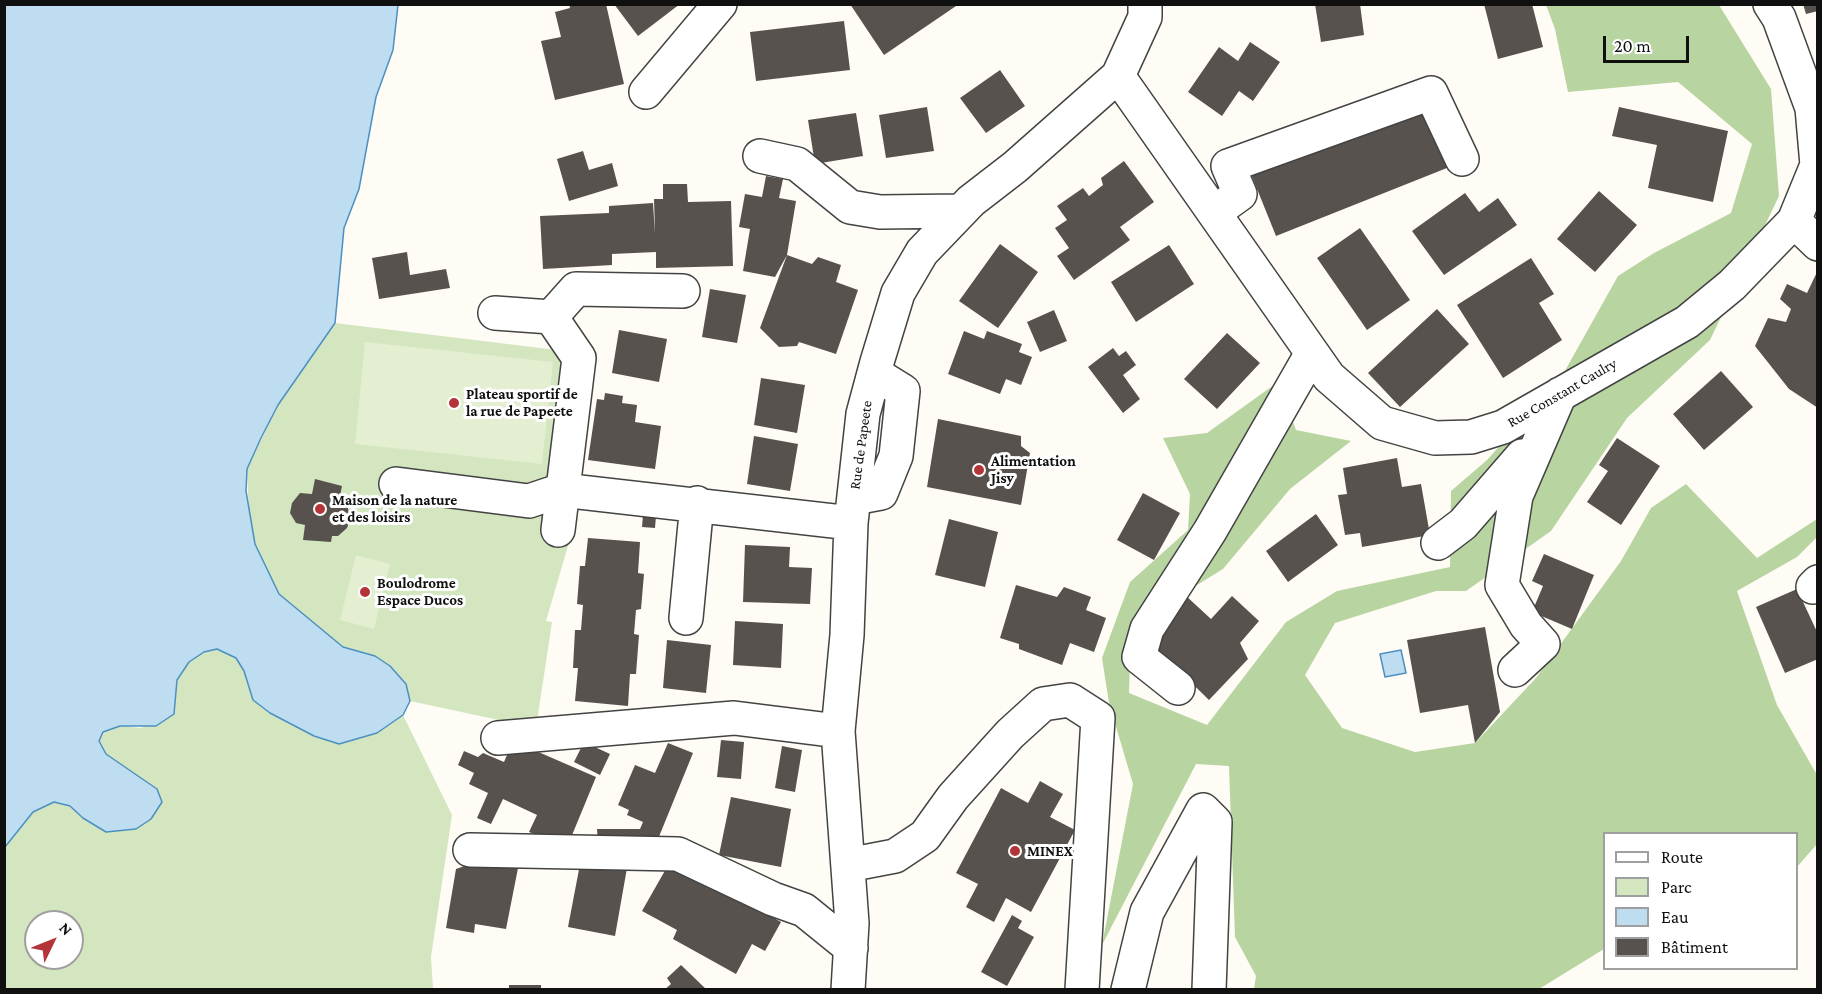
<!DOCTYPE html>
<meta charset="utf-8">
<style>
body{margin:0}
#map{position:relative;width:1822px;height:994px;overflow:hidden;background:#fefcf5;font-family:"Crimson Pro",serif}
canvas{display:block}
.frame{position:absolute;inset:0;border:6px solid #101010;pointer-events:none}
.legend{position:absolute;left:1603px;top:832px;width:195px;height:138px;box-sizing:border-box;background:#fff;border:2px solid #9f9f9f;margin:0;padding:8px 10px;list-style:none;font-size:18px;color:#101010}
.legend li{display:flex;align-items:center;gap:12px;height:30px}
.legend b{width:30px;border:2px solid #9f9f9f}
.north{position:absolute;left:24px;top:910px;width:60px;height:60px;box-sizing:border-box;background:#fff;border:2px solid #9f9f9f;border-radius:50%;rotate:47deg;font-size:16px;font-weight:700;line-height:24px;text-align:center;color:#101010}
.north::after{content:'';display:block;margin:auto;width:21px;height:27px;background:#b43539;clip-path:polygon(50% 0,100% 100%,50% 72%,0 100%)}
.scale{position:absolute;left:1603px;top:36px;width:86px;height:27px;box-sizing:border-box;border:3px solid #101010;border-top:0;padding-left:8px;font-size:18px;line-height:21px;white-space:nowrap;color:#101010;-webkit-text-stroke:4px #fff;paint-order:stroke}
</style>
<div id="map">
<canvas width="1822" height="994"></canvas>
<div class="frame"></div>
<ul class="legend">
<li><b style="height:8px;background:#fff"></b>Route</li>
<li><b style="height:16px;background:#d3e6c0"></b>Parc</li>
<li><b style="height:16px;background:#beddf1"></b>Eau</li>
<li><b style="height:16px;background:#58524e"></b>Bâtiment</li>
</ul>
<div class="north">N</div>
<div class="scale">20 m</div>
</div>
<script>
const context = document.querySelector('canvas').getContext('2d');
context.lineJoin = 'round';
function paint(path, color) { context.fillStyle = color; context.fill(path, 'evenodd'); }
const poly = rows => new Path2D(rows.map(r => 'M' + r).join(''));
function strokePath(path, color, width, dash) { context.strokeStyle = color; context.lineWidth = width; context.lineCap = dash ? 'butt' : 'round'; context.setLineDash(dash || []); context.stroke(path); }
function drawText(font, color, halo, rows, align = 'center') {
  context.font = font + ' "Crimson Pro",serif'; context.lineWidth = 6; context.setLineDash([]); context.textBaseline = 'middle'; context.strokeStyle = halo; context.fillStyle = color; for (const [text, x, y, turn = 0] of rows) {
    context.save(); context.translate(x, y); context.rotate((+turn || 0) * Math.PI / 180); context.textAlign = isNaN(turn) ? turn : align; if (halo) context.strokeText(text, 0, 0); context.fillText(text, 0, 0); context.restore();
  }
}
paint(poly([
 [335,323,565,351,541,536,570,539,546,621,552,622,536,728,410,701,406,684,375,656,343,647,279,594,265,569,255,544,249,515,247,469,278,405],
 [217,649,236,658,244,671,254,700,270,713,314,736,339,744,377,733,403,715,452,815,431,957,433,989,5,989,4,847,33,812,54,802,70,806,83,818,157,789,106,754,98,741,103,732,120,726,141,728,173,715,177,680,189,662,204,652],
 [36,922,72,922,72,958,36,958]
]), '#d3e6c0');
paint(poly([
 [1546,5,1719,5,1771,89,1779,196,1710,340,1627,418,1551,531,1466,591,1436,591,1335,623,1305,675,1342,728,1415,752,1475,743,1536,678,1621,561,1651,508,1686,484,1757,558,1817,519,1817,537,1797,557,1737,591,1777,705,1817,775,1817,844,1797,867,1796,834,1604,834,1604,949,1539,989,1254,989,1256,976,1235,937,1229,766,1196,764,1102,945,1133,784,1109,703,1102,658,1130,582,1188,530,1190,494,1163,438,1207,433,1278,382,1296,430,1351,441,1290,489,1223,569,1131,626,1129,693,1207,725,1286,622,1337,591,1450,567,1451,491,1487,460,1562,376,1618,276,1654,253,1731,213,1752,144,1678,82,1568,92,1555,29]
]), '#b8d5a1');
paint(poly([
 [365,342,553,362,542,464,355,444],
 [356,555,390,564,374,629,340,620]
]), '#e4eed1');
const water = poly([
 [5,4,398,5,393,50,376,97,359,189,344,228,335,323,278,405,261,438,247,469,246,491,255,544,279,594,343,647,375,656,390,666,406,684,410,701,403,715,377,733,339,744,314,736,270,713,253,700,244,671,236,658,217,649,204,652,189,662,177,680,174,714,156,726,120,726,103,732,99,741,106,754,157,789,162,802,151,819,136,829,106,832,83,818,70,806,54,802,33,812,5,847,5,4],
 [1401,650,1406,673,1385,677,1380,654,1401,650]
]);
paint(water, '#beddf1');
strokePath(water, '#4c90c1', 1.5);
paint(poly([
 [569,4,606,4,624,84,555,100,541,41,561,37,555,12,570,8],
 [614,4,680,4,638,36],
 [850,4,959,4,884,55],
 [1315,4,1360,4,1364,35,1321,42],
 [1484,4,1532,4,1543,47,1498,59],
 [1803,4,1818,4,1818,11,1806,14],
 [844,21,850,70,756,81,750,32],
 [1250,42,1280,62,1253,101,1239,91,1222,116,1188,92,1219,47,1238,61],
 [1000,70,1025,106,986,133,960,98],
 [1431,102,1457,164,1276,236,1251,174],
 [927,107,934,151,886,158,879,115],
 [1619,107,1728,131,1713,202,1648,188,1657,145,1612,136],
 [856,113,863,156,815,164,808,120],
 [583,151,589,170,612,163,618,186,569,201,557,159],
 [1124,161,1154,202,1120,227,1130,240,1074,280,1057,256,1069,248,1055,228,1067,220,1057,206,1083,188,1089,196,1103,185,1101,178],
 [766,176,783,179,779,198,796,201,787,255,775,277,743,271,750,229,739,227,745,194,762,197],
 [663,184,687,184,688,202,731,201,733,266,656,268,656,252,612,254,612,265,543,269,540,216,609,213,609,206,653,203,655,234,654,199,663,199],
 [1599,191,1637,225,1595,272,1557,239],
 [1465,193,1479,212,1498,198,1517,225,1444,275,1412,231],
 [1360,228,1410,300,1367,330,1317,258],
 [1000,244,1038,272,998,328,959,301],
 [1169,245,1194,284,1136,322,1111,282],
 [407,252,410,275,446,269,450,288,379,299,372,258],
 [787,255,812,264,818,257,841,265,836,282,858,290,836,354,799,342,797,346,779,347,760,328],
 [1531,258,1554,294,1539,303,1562,340,1503,378,1457,305],
 [1818,270,1818,408,1789,389,1755,346,1768,318,1786,322,1791,309,1780,299,1787,284,1807,293],
 [710,289,746,295,737,343,702,337],
 [1437,309,1469,344,1400,407,1368,373],
 [1054,310,1067,341,1040,352,1027,322],
 [619,330,667,339,659,382,612,373],
 [964,331,984,339,987,331,1022,344,1019,352,1032,357,1021,385,1006,379,1000,394,948,374],
 [1227,333,1260,363,1217,409,1184,379],
 [1113,348,1119,356,1126,351,1136,365,1123,375,1140,399,1123,413,1088,367],
 [1721,371,1753,407,1704,450,1673,414],
 [761,378,805,385,797,433,754,425],
 [605,393,623,396,622,403,637,405,635,422,661,426,655,469,588,460,597,399,604,400],
 [938,419,1021,436,1021,446,1030,453,1021,505,927,487],
 [754,436,798,444,790,491,747,484],
 [1617,438,1660,466,1621,525,1587,502,1608,471,1599,465],
 [1397,458,1402,487,1421,484,1430,535,1362,547,1360,533,1345,535,1338,495,1347,494,1343,468],
 [315,479,342,486,339,501,347,506,351,517,347,528,338,536,332,536,331,542,303,540,305,525,296,523,290,513,292,503,300,493,312,494],
 [1143,493,1180,513,1154,560,1117,540],
 [1316,514,1338,545,1288,582,1266,551],
 [643,515,656,516,655,528,642,527],
 [949,519,998,532,985,587,935,575],
 [588,538,640,542,638,573,644,574,641,609,636,610,634,634,639,635,636,674,630,674,628,706,575,701,578,668,573,668,575,630,581,630,583,605,577,604,580,566,585,566],
 [745,545,790,547,789,567,812,568,810,604,743,602],
 [1544,554,1594,575,1572,629,1532,612,1543,586,1532,581],
 [1016,585,1057,597,1064,587,1091,597,1086,610,1106,618,1094,652,1070,643,1062,665,1019,649,1019,644,1000,638],
 [1797,589,1818,634,1818,659,1785,673,1756,607],
 [1185,595,1211,619,1232,596,1259,621,1240,643,1248,659,1209,700,1161,653,1152,650],
 [735,621,783,624,781,668,733,665],
 [1485,627,1500,712,1475,743,1468,705,1420,713,1407,640],
 [667,640,711,645,706,693,663,688],
 [721,740,744,742,741,779,717,777],
 [513,741,596,777,570,840,539,836,529,832,537,815,503,799,491,824,477,818,488,793,469,784,474,773,458,765,464,751,478,757,483,753,504,762],
 [584,742,610,754,600,775,574,762],
 [668,743,693,753,656,844,598,844,597,829,640,829,643,822,627,815,629,810,618,805,635,765,655,773],
 [782,746,802,750,795,792,775,788],
 [1040,781,1063,794,1050,817,1075,830,1031,912,1006,898,994,922,966,907,978,884,956,873,1001,788,1028,803],
 [731,797,791,809,781,867,719,855],
 [581,859,627,868,615,936,568,927],
 [671,860,781,922,765,951,752,944,736,974,673,939,677,930,642,911],
 [473,863,518,868,506,929,475,924,474,933,446,928,456,869],
 [1012,915,1022,921,1018,928,1034,937,1007,986,981,972],
 [681,965,707,990,664,990,671,984,667,978],
 [509,985,541,985,541,990,509,990]
]), '#58524e');
const minor = poly([
 [1118,76,1329,377,1382,423,1435,438,1471,437,1503,427,1687,322,1732,285,1794,221,1817,165,1812,108,1779,18,1770,4],
 [646,92,720,4],
 [760,156,797,164,850,207,880,212,961,211],
 [1215,212,1240,194,1228,166,1431,93,1462,159],
 [1794,221,1818,244],
 [495,313,551,317,579,358,558,530],
 [551,317,576,289,683,291],
 [396,484,529,501,562,490,851,523],
 [854,498,881,493,896,456,903,391,874,373],
 [1438,543,1463,524,1522,456],
 [1813,587,1818,582],
 [686,618,697,503],
 [1515,670,1543,644,1526,625,1502,585,1516,496,1560,394],
 [1178,688,1139,657,1147,629,1210,531,1312,353],
 [498,738,734,718,838,731],
 [470,850,678,854,773,899,804,910,851,948],
 [848,865,895,856,925,836,953,797,1010,734,1043,704,1070,700,1098,718,1082,990],
 [848,990,852,923,838,731,847,635,851,523,863,414,877,362,898,293,922,252,971,201,1015,167,1118,76,1145,17,1145,4],
 [1128,990,1147,912,1203,810,1215,822,1209,990]
]);
strokePath(minor, '#434343', 36);
strokePath(minor, '#fff', 33);
for (const [x, y, r, color] of [
 [454,403,6,"#b43539"],
 [979,470,6,"#b43539"],
 [320,509,6,"#b43539"],
 [365,592,6,"#b43539"],
 [1015,851,6,"#b43539"]
]) { const dot = new Path2D(); dot.arc(x, y, r, 0, 2 * Math.PI); context.fillStyle = color; context.fill(dot); strokePath(dot, '#fff', 2); }
drawText('15px', '#101010', '#fff', [
 ["Rue Constant Caulry",1562,393,-30],
 ["Rue de Papeete",861,445,-82]
]);
drawText('bold 15px', '#101010', '#fff', [
 ["Plateau sportif de",466,394],
 ["la rue de Papeete",466,411],
 ["Alimentation",991,461],
 ["Jisy",991,478],
 ["Maison de la nature",332,500],
 ["et des loisirs",332,517],
 ["Boulodrome",377,583],
 ["Espace Ducos",377,600],
 ["MINEX",1027,851]
], 'left');
</script>
